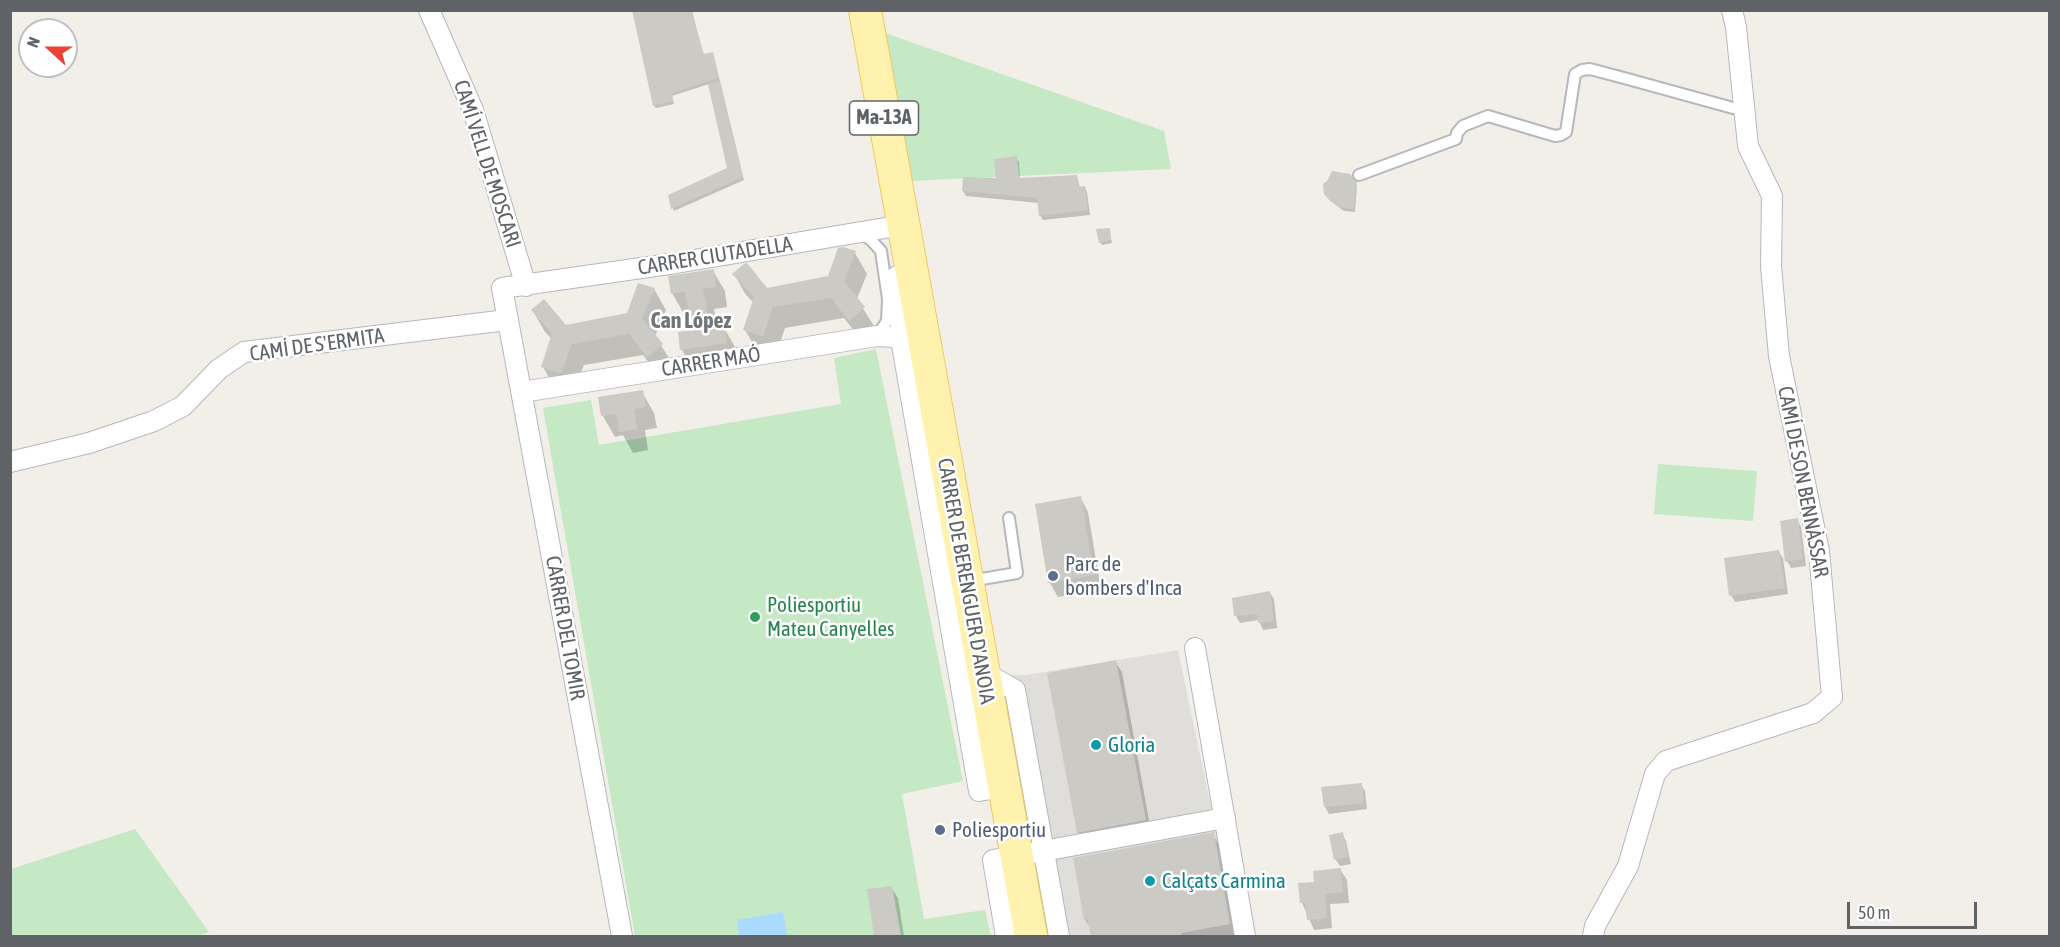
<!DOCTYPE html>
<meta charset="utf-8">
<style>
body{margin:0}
#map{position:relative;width:2060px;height:947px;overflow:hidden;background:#f1efe8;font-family:"Asap Condensed",sans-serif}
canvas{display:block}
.frame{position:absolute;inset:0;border:12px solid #5f6368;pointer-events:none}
.north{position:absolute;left:18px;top:18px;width:60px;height:60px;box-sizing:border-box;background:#fff;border:2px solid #bfc1c3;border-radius:50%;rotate:291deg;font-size:16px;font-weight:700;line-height:24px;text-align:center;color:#5f6368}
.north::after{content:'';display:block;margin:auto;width:21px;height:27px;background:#ea4335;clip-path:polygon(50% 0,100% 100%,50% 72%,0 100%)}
.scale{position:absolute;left:1847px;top:902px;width:130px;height:27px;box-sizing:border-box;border:3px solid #5f6368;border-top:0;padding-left:8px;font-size:18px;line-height:21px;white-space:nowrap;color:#5f6368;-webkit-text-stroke:4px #fff;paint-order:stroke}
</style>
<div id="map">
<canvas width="2060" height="947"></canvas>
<div class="frame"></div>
<div class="north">N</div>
<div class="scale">50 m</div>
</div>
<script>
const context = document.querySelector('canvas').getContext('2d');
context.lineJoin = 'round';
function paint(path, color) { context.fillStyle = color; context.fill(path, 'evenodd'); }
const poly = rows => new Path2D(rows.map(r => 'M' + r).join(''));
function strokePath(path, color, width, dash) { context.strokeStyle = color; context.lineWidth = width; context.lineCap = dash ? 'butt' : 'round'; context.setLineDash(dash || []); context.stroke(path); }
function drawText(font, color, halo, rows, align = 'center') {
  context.font = font + ' "Asap Condensed",sans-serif'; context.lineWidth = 5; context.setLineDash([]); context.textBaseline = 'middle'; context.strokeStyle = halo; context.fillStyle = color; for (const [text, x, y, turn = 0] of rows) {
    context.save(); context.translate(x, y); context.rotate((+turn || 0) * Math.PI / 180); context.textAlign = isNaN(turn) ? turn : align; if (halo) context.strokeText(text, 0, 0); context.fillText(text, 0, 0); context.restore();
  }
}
paint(poly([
 [1178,650,1216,831,1234,936,1051,936,1003,675,1026,675]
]), '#e0deda');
paint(poly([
 [885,33,1164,131,1171,169,909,181],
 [876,349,963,781,902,794,924,919,985,910,991,936,635,936,543,408,591,400,599,445,841,404,834,358],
 [1658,464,1757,471,1753,521,1654,514],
 [135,829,209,932,198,936,11,936,11,869]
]), '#c5e8c5');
paint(poly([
 [783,912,787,936,739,936,737,920]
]), '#aadaff');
paint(poly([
 [691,10,704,55,714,57,744,180,674,211,669,196,729,169,709,84,672,96,674,104,656,108,654,105],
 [1016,158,1019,162,1020,179,1077,176,1080,188,1085,188,1087,192,1090,215,1043,220,1040,215,1039,203,966,196,963,191,998,179],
 [1355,183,1357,186,1355,212,1344,211,1332,202,1328,197],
 [1109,229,1112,243,1102,245,1100,242],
 [855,253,867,274,857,299,876,329,862,341,844,318,785,328,775,357,757,351,745,330,754,303,746,295,734,274,767,289,829,278],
 [713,271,725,291,727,307,714,309,717,327,723,326,735,347,738,364,694,371,682,350,679,333,694,331,691,313,684,314,672,293],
 [654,289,666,310,655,336,674,366,660,377,643,355,584,365,573,393,555,388,543,367,552,339,545,332,533,311,565,326,628,314],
 [642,392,654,413,657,428,645,430,648,450,633,453,623,435,615,437,603,416],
 [1080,497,1088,512,1101,590,1058,597,1050,583,1037,505],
 [1797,520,1801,527,1806,566,1791,568,1787,561],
 [1779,552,1783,558,1788,594,1735,602,1731,595],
 [1270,593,1274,599,1277,628,1263,630,1259,620,1240,623,1236,616],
 [1115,661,1122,672,1151,831,1084,843,1078,832],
 [1361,784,1365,791,1367,809,1329,814,1325,807],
 [1213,834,1220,847,1236,936,1092,936,1090,928,1085,919],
 [1342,834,1346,841,1351,864,1340,866,1336,860],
 [1340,869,1347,880,1349,903,1330,904,1332,928,1314,930,1302,903,1315,883],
 [891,887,898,898,904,936,876,936,868,890]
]), '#0003');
paint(poly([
 [632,10,692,10,703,54,713,52,719,78,672,93,673,101,653,106],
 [720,81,743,177,671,209,668,195,727,168,708,84],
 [1017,156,1019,178,1077,175,1079,187,1085,186,1088,210,1039,216,1037,198,962,191,963,177,996,178,994,159],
 [1332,171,1350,174,1357,182,1354,209,1342,208,1330,201,1324,194,1323,184,1327,181],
 [1110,228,1111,240,1099,243,1096,229],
 [843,247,856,251,844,281,865,307,849,321,831,298,773,307,763,336,743,330,754,297,732,274,744,264,747,263,767,288,828,276,838,248],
 [714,269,716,287,703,288,710,327,724,324,727,343,680,350,678,332,692,330,689,310,685,292,671,294,668,276],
 [638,283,655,288,642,318,663,344,647,357,629,334,572,344,561,373,541,367,552,333,531,310,544,299,566,325,627,313],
 [643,390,646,407,634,409,637,429,619,432,616,414,601,416,598,397],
 [1081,496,1094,575,1048,583,1035,504],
 [1798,518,1803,559,1785,562,1780,521],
 [1779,550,1785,588,1729,596,1724,558],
 [1270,591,1274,621,1258,623,1257,614,1234,616,1232,598],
 [1116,660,1146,820,1077,833,1047,673],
 [1362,783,1364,803,1324,807,1321,787],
 [1214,832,1230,924,1181,933,1182,936,1091,936,1087,919,1084,920,1073,858],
 [1343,832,1348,857,1334,860,1329,835],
 [1341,868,1343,892,1325,894,1327,918,1307,920,1305,903,1300,903,1298,883,1314,882,1313,871],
 [892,886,901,936,874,936,867,889]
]), '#cccac5');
const lane = poly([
 [1359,175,1456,139,1457,133,1463,126,1488,116,1555,136,1561,135,1566,132,1575,74,1582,70,1590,69,1624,78,1744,111],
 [860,232,872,241,881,251,888,299,887,321,877,336],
 [970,581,1017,573,1009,518]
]);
const street = poly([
 [429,10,473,110,526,286],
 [897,276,901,298,901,339,979,791,1003,787],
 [522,392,877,336,894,337,901,339],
 [10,462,89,443,154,421,183,406,219,369,244,352,507,320],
 [1195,648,1245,936],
 [982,671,1015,690,1059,936],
 [622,936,502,288,676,263,903,225],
 [1006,936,993,860,1225,818],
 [1593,936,1595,926,1628,866,1655,774,1666,761,1813,713,1832,697,1819,551,1779,356,1771,266,1772,196,1748,146,1736,27,1732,10]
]);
const primary = poly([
 [865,10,1031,936]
]);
strokePath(lane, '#b5b8bc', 14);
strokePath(street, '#b5b8bc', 22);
strokePath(primary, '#f2c960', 34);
strokePath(lane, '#fff', 10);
strokePath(street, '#fff', 20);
strokePath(primary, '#fff2af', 32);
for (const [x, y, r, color] of [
 [1053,576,6,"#5c6f8a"],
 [755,617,6,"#2e9e5b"],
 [1096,745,6,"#0f9aa8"],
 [940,830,6,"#5c6f8a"],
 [1150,881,6,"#0f9aa8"]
]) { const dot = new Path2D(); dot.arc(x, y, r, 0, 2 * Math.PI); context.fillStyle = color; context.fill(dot); strokePath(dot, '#fff', 2); }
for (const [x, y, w] of [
 [884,118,69]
]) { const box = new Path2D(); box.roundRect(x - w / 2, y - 17, w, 34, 4.5); context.fillStyle = '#fff'; context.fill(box); strokePath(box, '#5f6368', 1.5); }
drawText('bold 20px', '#5f6368', null, [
 ["Ma-13A",884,118]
]);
drawText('21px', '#5f6368', '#fff', [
 ["CAMÍ VELL DE MOSCARI",487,164,72],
 ["CARRER CIUTADELLA",715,256,-9],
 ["CAMÍ DE S'ERMITA",317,345,-8],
 ["CARRER MAÓ",711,362,-9],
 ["CAMÍ DE SON BENNÀSSAR",1803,482,79],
 ["CARRER DE BERENGUER D'ANOIA",966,581,80],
 ["CARRER DEL TOMIR",565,628,80]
]);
drawText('21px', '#4e5e75', '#fff', [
 ["Parc de",1065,564],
 ["bombers d'Inca",1065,588],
 ["Poliesportiu",952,830]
], 'left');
drawText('21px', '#27864d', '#fff', [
 ["Poliesportiu",767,605],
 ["Mateu Canyelles",767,629]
], 'left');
drawText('21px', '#0d838f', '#fff', [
 ["Gloria",1108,745],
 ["Calçats Carmina",1162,881]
], 'left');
drawText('bold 22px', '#70757a', '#fff', [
 ["Can López",691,321]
]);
</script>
